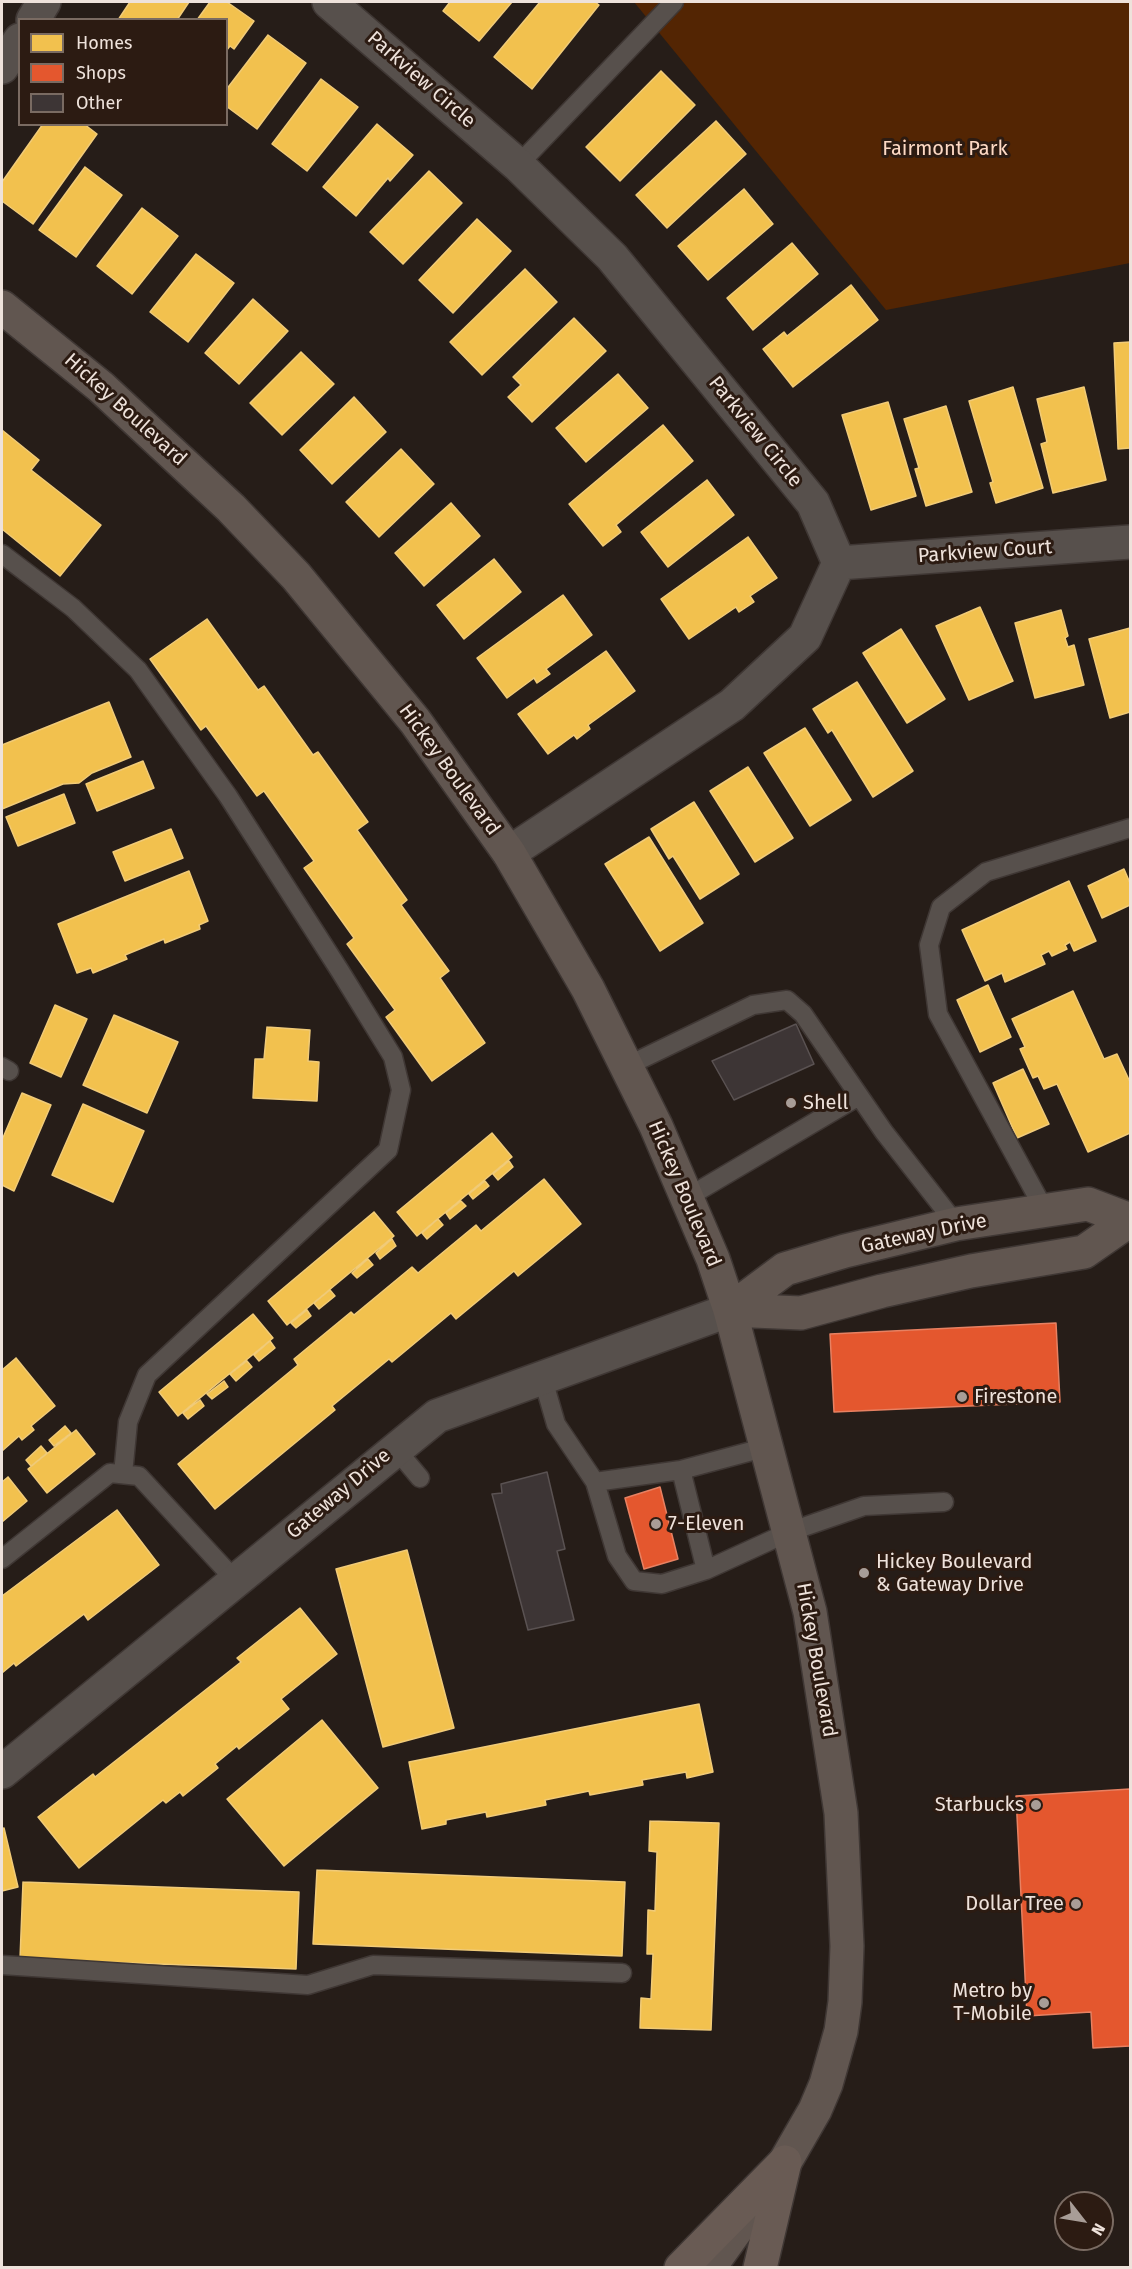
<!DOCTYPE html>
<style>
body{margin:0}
#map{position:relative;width:1132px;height:2269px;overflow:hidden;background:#261d18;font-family:"Fira Sans",sans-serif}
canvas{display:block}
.frame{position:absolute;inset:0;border:3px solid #eee2db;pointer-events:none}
.legend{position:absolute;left:18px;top:18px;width:210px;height:108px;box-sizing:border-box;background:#2c1b12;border:2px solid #7a6b62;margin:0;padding:8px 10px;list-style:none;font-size:18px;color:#eee2db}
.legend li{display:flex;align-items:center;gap:12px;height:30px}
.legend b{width:30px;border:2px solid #7a6b62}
.north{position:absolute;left:1054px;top:2191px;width:60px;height:60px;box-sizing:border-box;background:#2c1b12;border:2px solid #7a6b62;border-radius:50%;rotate:121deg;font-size:16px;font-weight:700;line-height:24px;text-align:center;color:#eee2db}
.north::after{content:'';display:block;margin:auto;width:21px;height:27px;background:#a89d97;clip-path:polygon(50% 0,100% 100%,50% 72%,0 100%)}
</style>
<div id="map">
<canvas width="1132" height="2269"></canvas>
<div class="frame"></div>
<ul class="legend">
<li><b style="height:16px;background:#f2c14e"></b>Homes</li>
<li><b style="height:16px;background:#e4572e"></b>Shops</li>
<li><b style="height:16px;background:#3d3535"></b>Other</li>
</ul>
<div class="north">N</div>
</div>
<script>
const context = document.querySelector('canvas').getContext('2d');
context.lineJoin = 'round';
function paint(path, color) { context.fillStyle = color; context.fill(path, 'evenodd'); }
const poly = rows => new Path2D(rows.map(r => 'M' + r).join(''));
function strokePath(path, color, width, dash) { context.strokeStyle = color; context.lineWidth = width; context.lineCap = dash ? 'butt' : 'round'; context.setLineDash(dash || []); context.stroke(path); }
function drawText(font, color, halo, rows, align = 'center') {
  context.font = font + ' "Fira Sans",sans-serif'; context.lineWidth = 6; context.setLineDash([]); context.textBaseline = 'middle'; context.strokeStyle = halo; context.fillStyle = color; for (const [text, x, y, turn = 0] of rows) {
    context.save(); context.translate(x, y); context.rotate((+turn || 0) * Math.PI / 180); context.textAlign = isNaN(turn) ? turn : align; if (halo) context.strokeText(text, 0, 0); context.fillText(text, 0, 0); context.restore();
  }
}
paint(poly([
 [634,2,1130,2,1130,263,886,310]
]), '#532503');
const homes = poly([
 [130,2,189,2,177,20,118,20,130,2],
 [210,2,227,2,254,21,234,49,230,46,226,51,226,20,197,20,210,2],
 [450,2,512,2,479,41,443,11,450,2],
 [540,2,595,2,599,5,532,89,494,57,540,2],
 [268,35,306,63,257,129,226,106,226,90,268,35],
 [661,71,695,105,620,181,586,147,661,71],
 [321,79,358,107,307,171,272,144,321,79],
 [716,121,746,154,667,228,636,195,716,121],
 [43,124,84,124,97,134,33,224,2,201,2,182,43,124],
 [377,124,413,155,390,181,388,178,356,216,323,187,377,124],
 [85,167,122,195,76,257,39,230,85,167],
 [429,171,462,203,403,264,370,232,429,171],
 [744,189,773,224,708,280,678,246,744,189],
 [142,208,178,236,132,294,97,266,142,208],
 [477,219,511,251,453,313,419,280,477,219],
 [792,243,818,274,753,330,727,298,792,243],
 [196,254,234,283,188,342,150,312,196,254],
 [525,269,557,302,482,375,450,342,525,269],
 [851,285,878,320,793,387,763,349,784,332,787,336,851,285],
 [253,299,288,331,239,384,205,353,253,299],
 [574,318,606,351,532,422,508,397,521,385,513,377,574,318],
 [1130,342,1130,448,1118,449,1114,343,1130,342],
 [301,352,334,384,282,435,250,403,301,352],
 [618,374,648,408,586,462,556,428,618,374],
 [1013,387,1043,488,996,503,990,483,993,482,969,401,1013,387],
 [1084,387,1106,480,1053,493,1041,444,1047,442,1037,399,1084,387],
 [354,397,386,432,332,484,300,450,354,397],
 [888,402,916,496,871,510,842,415,888,402],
 [946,406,972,492,926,506,915,469,919,468,904,419,946,406],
 [663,425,693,461,616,525,621,532,603,546,569,504,663,425],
 [2,430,39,460,31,470,101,525,60,576,2,529,2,430],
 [401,449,434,484,379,537,346,502,401,449],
 [707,480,734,515,668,567,641,532,707,480],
 [451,503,480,536,424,586,395,553,451,503],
 [748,537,777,578,750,596,754,602,739,612,736,607,689,639,661,599,748,537],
 [494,559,521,592,464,639,437,605,494,559],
 [563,595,592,635,546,669,550,674,537,683,534,678,507,698,477,658,563,595],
 [980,607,1013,681,969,700,936,626,980,607],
 [1061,610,1068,636,1065,638,1068,647,1074,645,1084,685,1035,698,1015,623,1061,610],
 [207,619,258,690,264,686,313,755,318,752,368,822,357,830,407,900,401,905,449,971,440,978,485,1043,432,1081,386,1017,395,1010,347,944,354,938,304,868,314,861,264,791,257,796,206,726,201,730,150,659,207,619],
 [1130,628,1130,712,1110,718,1089,639,1130,628],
 [901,629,945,699,907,723,863,653,901,629],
 [606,651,635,691,588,725,590,729,577,739,574,735,548,754,518,714,606,651],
 [857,682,913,771,873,797,832,730,828,733,813,709,857,682],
 [109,702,131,757,92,773,79,783,63,784,2,809,2,745,109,702],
 [805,728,851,800,810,826,764,753,805,728],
 [143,761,154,788,97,811,86,784,143,761],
 [748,767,793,838,755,862,710,791,748,767],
 [64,794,75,823,18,846,6,817,64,794],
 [694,802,739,874,700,899,673,856,669,859,651,829,694,802],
 [171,829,183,858,125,881,113,852,171,829],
 [649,837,703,923,660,951,605,864,649,837],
 [1124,869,1130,883,1130,905,1102,918,1088,886,1124,869],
 [189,871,208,921,199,925,200,929,165,943,164,939,125,955,127,959,93,973,91,968,77,973,58,924,189,871],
 [1069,881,1096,941,1074,951,1070,942,1065,945,1067,949,1052,956,1049,951,1041,955,1045,964,1005,982,1002,973,985,981,962,930,1069,881],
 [988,985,1011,1037,980,1052,957,1000,988,985],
 [1073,991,1104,1059,1117,1054,1130,1082,1130,1133,1088,1152,1057,1084,1044,1089,1038,1076,1033,1078,1020,1049,1025,1047,1012,1019,1073,991],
 [55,1005,87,1019,61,1077,30,1063,55,1005],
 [114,1015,178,1042,147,1113,83,1085,114,1015],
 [267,1027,310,1030,308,1061,319,1062,317,1101,253,1098,255,1059,264,1059,267,1027],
 [1023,1069,1049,1124,1017,1138,993,1083,1023,1069],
 [22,1093,51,1105,14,1191,2,1185,2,1140,22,1093],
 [83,1104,144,1131,113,1202,52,1175,83,1104],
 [492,1133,512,1157,417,1236,397,1212,492,1133],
 [509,1161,513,1167,498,1180,493,1174,509,1161],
 [544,1179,581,1224,518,1276,514,1271,456,1319,451,1313,392,1362,389,1359,332,1406,335,1410,215,1509,178,1464,298,1365,294,1359,351,1312,354,1315,412,1267,418,1273,476,1225,481,1231,544,1179],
 [485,1181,489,1186,473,1199,469,1194,485,1181],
 [461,1201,466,1206,450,1219,446,1213,461,1201],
 [374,1212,394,1236,287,1325,268,1301,374,1212],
 [438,1219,443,1225,427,1239,422,1233,438,1219],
 [392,1239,396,1246,380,1259,376,1253,392,1239],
 [368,1259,373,1265,357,1278,352,1273,368,1259],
 [330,1290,335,1296,319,1309,314,1303,330,1290],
 [307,1310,311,1316,296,1328,291,1323,307,1310],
 [253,1314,273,1338,178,1416,159,1392,253,1314],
 [270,1341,275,1348,259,1361,254,1355,270,1341],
 [16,1358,55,1406,31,1426,34,1430,22,1440,19,1436,2,1451,2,1370,16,1358],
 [247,1361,252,1367,236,1381,230,1374,247,1361],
 [224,1381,228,1387,212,1399,207,1394,224,1381],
 [200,1400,204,1406,188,1419,183,1413,200,1400],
 [65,1426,71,1433,54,1446,49,1440,65,1426],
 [76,1430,95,1454,47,1493,28,1469,76,1430],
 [41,1446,47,1453,31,1466,26,1460,41,1446],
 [8,1477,27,1501,2,1522,2,1482,8,1477],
 [117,1510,159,1565,88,1620,84,1614,16,1666,14,1663,2,1673,2,1596,117,1510],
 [407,1550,454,1728,383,1747,336,1569,407,1550],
 [300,1608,337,1654,281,1699,289,1709,239,1749,237,1746,215,1764,218,1768,183,1796,180,1792,166,1803,163,1800,79,1868,38,1817,93,1774,95,1777,241,1662,237,1658,300,1608],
 [699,1704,713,1772,687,1778,686,1772,642,1780,643,1785,590,1795,589,1791,545,1800,546,1805,487,1817,486,1812,446,1820,446,1824,422,1829,409,1762,699,1704],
 [322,1720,378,1788,284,1866,227,1799,322,1720],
 [650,1821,719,1823,711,2030,640,2028,641,1998,651,1999,653,1954,647,1954,648,1910,655,1911,657,1852,649,1851,650,1821],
 [4,1828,18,1887,2,1891,2,1829,4,1828],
 [317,1870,625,1882,622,1956,313,1944,317,1870],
 [23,1882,299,1892,296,1969,20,1959,23,1882]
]);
paint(homes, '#f2c14e');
strokePath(homes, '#f1cb78', 1.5);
const shops = poly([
 [1056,1323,1060,1402,834,1412,830,1334,1056,1323],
 [660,1487,678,1559,644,1569,625,1498,660,1487],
 [1130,1789,1130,2046,1093,2048,1091,2012,1027,2016,1016,1796,1130,1789]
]);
paint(shops, '#e4572e');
strokePath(shops, '#e78162', 1.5);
const building = poly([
 [796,1024,814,1064,734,1100,712,1061,796,1024],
 [547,1472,565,1549,557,1551,574,1620,528,1630,492,1494,502,1493,501,1484,547,1472]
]);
paint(building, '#3d3535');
strokePath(building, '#5a5252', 1.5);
const lane = poly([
 [518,165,674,2],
 [2,554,73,608,138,670,228,796,340,971,393,1057,401,1090,388,1150,147,1375,128,1422,123,1474],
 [627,1066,753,1005,787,1000,803,1014,884,1132,956,1224],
 [2,1067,9,1071],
 [688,1197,859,1096],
 [1044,1209,938,1014,929,945,941,907,986,872,1130,828],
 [542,1376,556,1424,595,1482,681,1470],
 [767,1447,681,1470,706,1570,789,1532,864,1506,944,1502],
 [395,1448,420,1478],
 [595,1482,617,1556,634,1581,662,1584,706,1570],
 [2,1559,110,1473,139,1476,235,1580],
 [2,1965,308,1985,373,1965,622,1973]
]);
const street = poly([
 [329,2,518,165,612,257,813,503,839,563,805,637,732,705,509,853],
 [33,20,44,2],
 [2,67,20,40],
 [839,563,1130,542],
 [2,1772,437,1416,730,1310]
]);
const secondary = poly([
 [2,307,101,387,231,508,296,576,415,721,509,853,588,989,656,1126,713,1259,730,1310,810,1612,841,1813,847,1946,845,2002,841,2031,826,2084,815,2110,785,2162,709,2268],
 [730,1310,785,1269,845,1251,956,1224,1088,1204,1130,1220],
 [730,1310,801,1313,882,1291,971,1271,1084,1252,1130,1220]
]);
const primary = poly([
 [681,2268,785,2162],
 [760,2268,785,2162]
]);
strokePath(lane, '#3f3734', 21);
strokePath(street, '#3f3734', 36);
strokePath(secondary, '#3f3734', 36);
strokePath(primary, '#3f3734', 36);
strokePath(lane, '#57504c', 18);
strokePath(street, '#57504c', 33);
strokePath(secondary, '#615650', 33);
strokePath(primary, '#695b54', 33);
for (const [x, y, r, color] of [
 [791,1103,6,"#a89d97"],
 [962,1397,6,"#a89d97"],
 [656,1524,6,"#a89d97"],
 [864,1573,6,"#a89d97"],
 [1036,1805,6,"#a89d97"],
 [1076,1904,6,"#a89d97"],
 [1044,2003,6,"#a89d97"]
]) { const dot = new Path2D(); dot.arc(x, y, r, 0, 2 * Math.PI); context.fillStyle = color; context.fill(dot); strokePath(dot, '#2c1b12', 2); }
drawText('20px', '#eee2db', '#2c1b12', [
 ["Parkview Circle",421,80,41],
 ["Hickey Boulevard",125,410,42],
 ["Parkview Circle",755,432,51],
 ["Parkview Court",985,552,-4],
 ["Hickey Boulevard",449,770,54],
 ["Hickey Boulevard",684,1194,67],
 ["Gateway Drive",924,1234,-12],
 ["Gateway Drive",339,1494,-40],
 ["Hickey Boulevard",816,1660,80]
]);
drawText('20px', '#fdd9c4', '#2c1b12', [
 ["Fairmont Park",945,149]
]);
drawText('20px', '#eee2db', '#2c1b12', [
 ["Shell",803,1103],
 ["Firestone",974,1397],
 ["7-Eleven",668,1524],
 ["Hickey Boulevard",876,1562],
 ["& Gateway Drive",876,1585],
 ["Starbucks",1024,1805,"right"],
 ["Dollar Tree",1064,1904,"right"],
 ["Metro by",1032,1991,"right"],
 ["T-Mobile",1032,2014,"right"]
], 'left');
</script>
